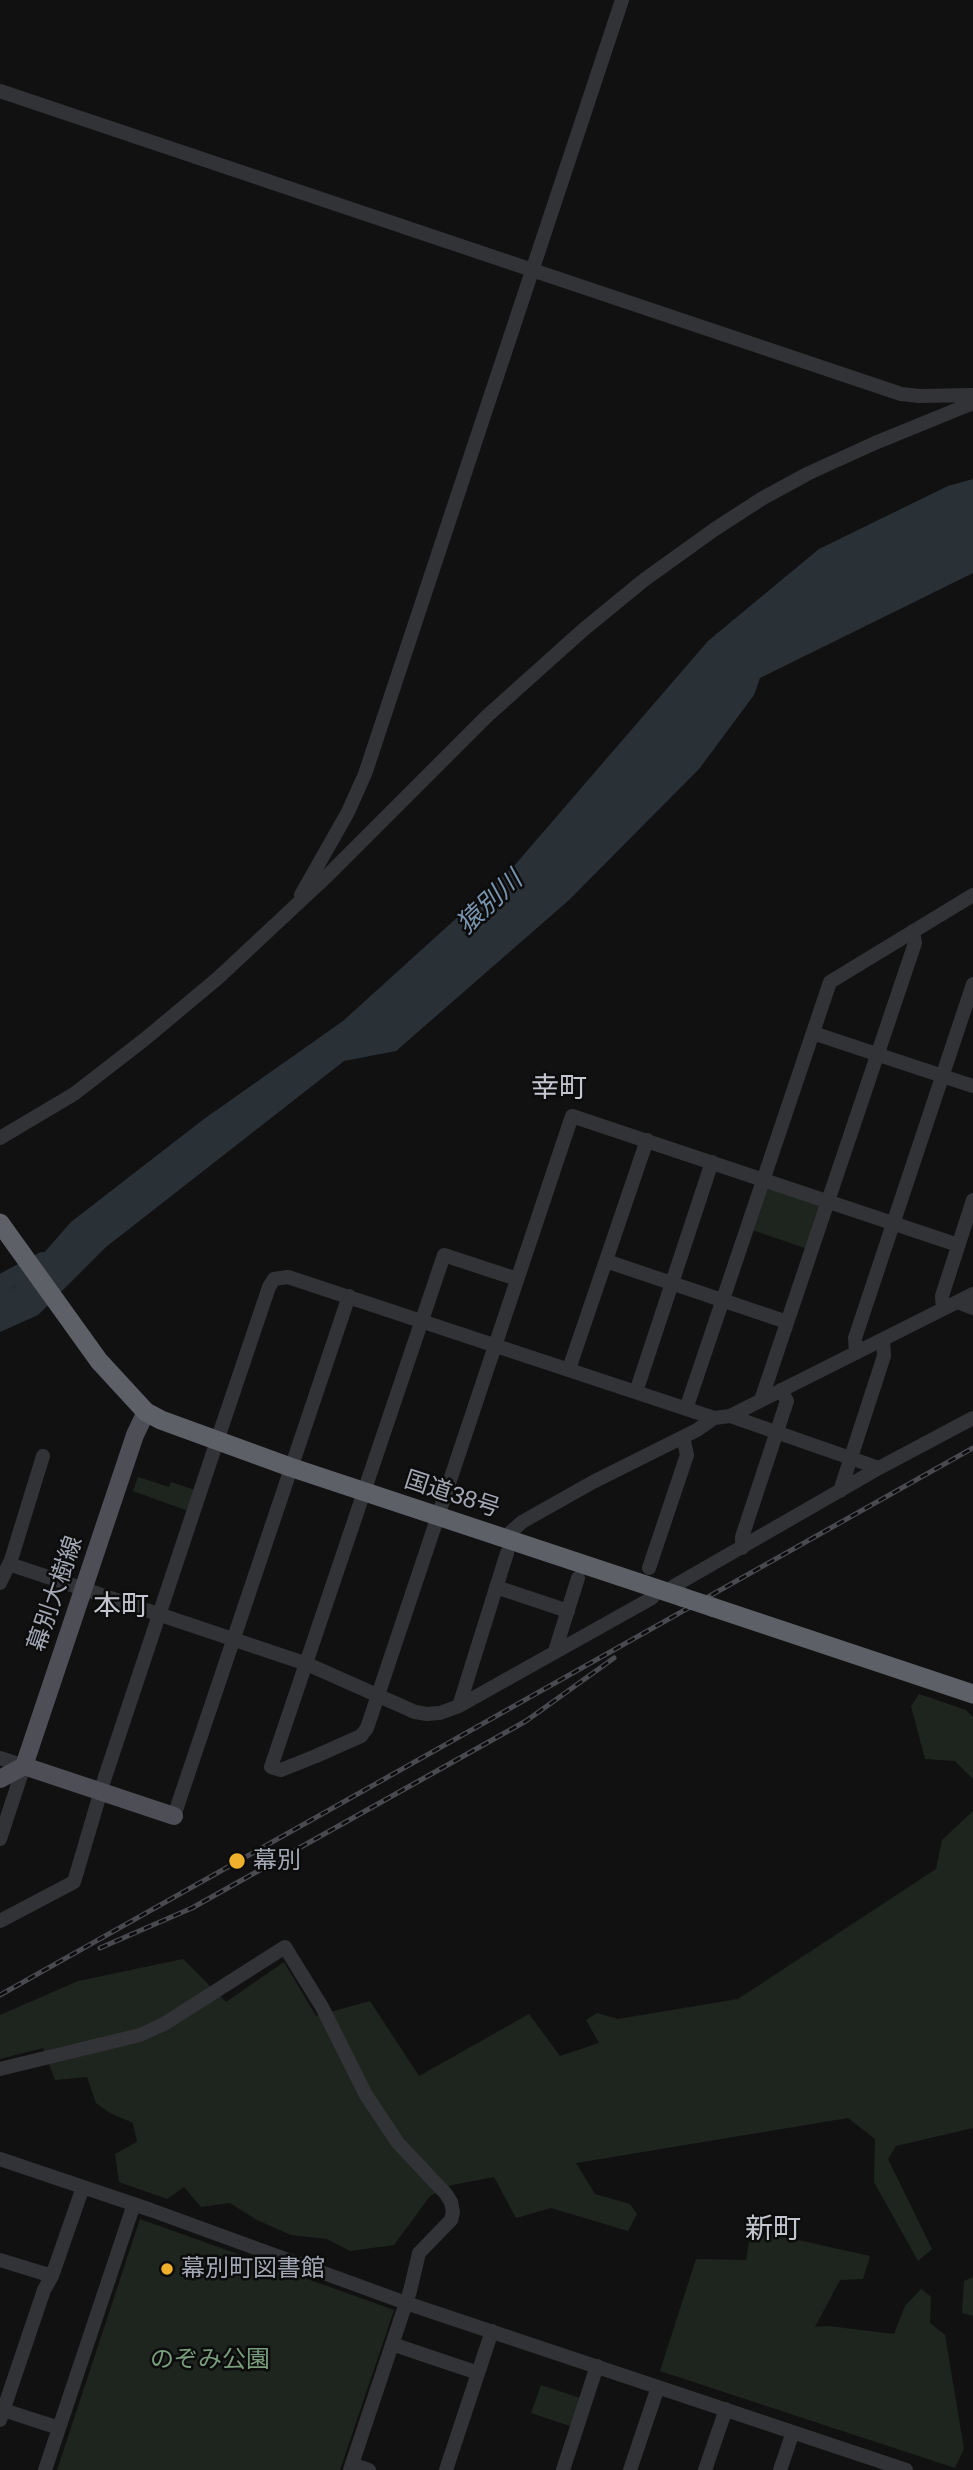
<!DOCTYPE html>
<meta charset="utf-8">
<style>
body{margin:0}
canvas{display:block;background:#111112}
</style>
<canvas width="973" height="2470"></canvas>
<script>
const context = document.querySelector('canvas').getContext('2d');
context.lineJoin = 'round';
function paint(path, color) { context.fillStyle = color; context.fill(path, 'evenodd'); }
const poly = rows => new Path2D(rows.map(r => 'M' + r).join(''));
function strokePath(path, color, width, dash) { context.strokeStyle = color; context.lineWidth = width; context.lineCap = dash ? 'butt' : 'round'; context.setLineDash(dash || []); context.stroke(path); }
function drawText(font, color, halo, rows, align = 'center') {
  context.font = font + ' Helvetica,"Noto Sans JP",sans-serif'; context.lineWidth = 5; context.setLineDash([]); context.textBaseline = 'middle'; context.strokeStyle = halo; context.fillStyle = color; for (const [text, x, y, turn = 0] of rows) {
    context.save(); context.translate(x, y); context.rotate((+turn || 0) * Math.PI / 180); context.textAlign = isNaN(turn) ? turn : align; if (halo) context.strokeText(text, 0, 0); context.fillText(text, 0, 0); context.restore();
  }
}
paint(poly([
 [768,1185,823,1204,808,1249,752,1230],
 [138,1477,169,1487,171,1482,195,1490,188,1511,133,1491],
 [919,1694,966,1710,973,1717,973,1779,955,1761,925,1759,911,1706],
 [973,1811,973,2128,896,2146,888,2159,932,2249,918,2261,874,2182,875,2139,848,2118,576,2163,595,2194,630,2204,637,2214,628,2231,551,2208,516,2218,494,2177,452,2185,430,2196,394,2245,350,2251,327,2239,291,2235,257,2220,230,2203,201,2207,184,2187,167,2199,119,2182,115,2154,137,2142,133,2123,110,2113,96,2103,87,2077,55,2080,43,2048,0,2059,0,2015,78,1981,183,1959,226,2002,284,1962,316,2016,370,2001,419,2076,529,2014,560,2056,599,2043,586,2020,597,2013,618,2019,738,1999,936,1869,942,1840],
 [140,2219,394,2310,340,2470,57,2470],
 [767,2233,870,2256,863,2279,840,2280,815,2327,828,2326,894,2334,905,2306,921,2289,931,2297,930,2323,945,2335,964,2449,955,2468,660,2371,696,2259,746,2260,749,2242],
 [973,2277,973,2316,962,2313,964,2281],
 [541,2385,583,2399,573,2427,531,2413]
]), '#1d251e');
paint(poly([
 [973,479,973,573,760,678,754,695,699,769,569,900,396,1051,344,1061,106,1247,38,1315,0,1332,0,1293,14,1287,71,1222,204,1119,343,1021,514,866,708,641,819,549,948,486]
]), '#293137');
strokePath(poly([
 [0,1284,43,1261]
]), '#293137', 18);
strokePath(poly([
 [0,91,901,394,919,396,973,395],
 [301,895,348,812,365,774,622,0],
 [813,1033,973,1086],
 [0,1138,74,1094,145,1039,218,978,325,878,486,717,583,630,644,580,715,529,763,498,809,473,875,443,973,403],
 [606,1261,787,1322],
 [517,1279,444,1255,271,1767,281,1770,316,1756,361,1736,367,1728,572,1116,958,1245],
 [957,1302,973,1308],
 [943,1309,942,1296,973,1200],
 [856,1353,855,1338,973,984],
 [569,1369,647,1140],
 [636,1392,712,1162],
 [761,1400,915,943,913,931],
 [686,1409,830,982,973,895],
 [730,1416,879,1468],
 [840,1491,884,1356,883,1340],
 [504,1538,522,1522,593,1482,697,1430,714,1418,730,1416,973,1294],
 [742,1548,742,1537,787,1401,781,1390],
 [9,1564,307,1664,415,1712,427,1714,440,1713,459,1706,652,1598],
 [649,1568,687,1455,683,1437],
 [0,1583,11,1560,43,1456],
 [674,1586,879,1468,973,1418],
 [496,1587,568,1611],
 [555,1651,578,1578],
 [459,1706,507,1553],
 [0,1758,24,1766,0,1839],
 [174,1816,349,1296],
 [0,1921,74,1882,105,1777,217,1441,269,1287,274,1279,288,1277,714,1418],
 [0,2069,140,2035,164,2024,285,1947,322,2007,366,2095,398,2143,446,2194,451,2202,453,2212,451,2220,419,2253,410,2291,350,2470],
 [0,2159,151,2210,406,2303,906,2470],
 [0,2260,52,2276],
 [392,2344,478,2373],
 [0,2409,59,2428],
 [0,2420,44,2290,52,2276,83,2187],
 [352,2464,369,2470],
 [45,2470,134,2204],
 [446,2470,492,2331],
 [563,2470,597,2366],
 [630,2470,658,2387],
 [705,2470,726,2409],
 [780,2470,793,2432]
]), '#323337', 14);
strokePath(poly([
 [24,1766,174,1816],
 [0,1779,24,1766,135,1435,146,1412]
]), '#4e4f56', 18);
strokePath(poly([
 [0,1223,99,1361,146,1412,161,1420,290,1467,682,1597],
 [712,1607,973,1694]
]), '#5e6068', 19);
const rail = poly([
 [100,1948,192,1908,526,1721,614,1658],
 [0,1995,973,1448]
]);
strokePath(rail, '#494a50', 5);
strokePath(rail, '#0c0c0d', 2.5, [8]);
strokePath(poly([
 [682,1597,712,1607]
]), '#5e6068', 19);
for (const [x, y, r, color] of [
 [237,1861,9,"#efb02b"],
 [167,2269,7,"#efb02b"]
]) { const dot = new Path2D(); dot.arc(x, y, r, 0, 2 * Math.PI); context.fillStyle = color; context.fill(dot); strokePath(dot, '#0c0c0d', 2.5); }
drawText('24px', '#a2a7b3', '#0c0c0d', [
 ["国道38号",452,1495,18],
 ["幕別大樹線",56,1594,-71]
]);
drawText('24px', '#a2a7b3', '#0c0c0d', [
 ["幕別",253,1861],
 ["幕別町図書館",181,2269]
], 'left');
drawText('24px', '#799e7c', '#0c0c0d', [
 ["のぞみ公園",210,2360]
]);
drawText('italic 26px', '#7994ae', '#0c0c0d', [
 ["猿別川",490,903,-43]
]);
drawText('28px', '#c3c6cf', '#0c0c0d', [
 ["幸町",559,1089],
 ["本町",121,1607],
 ["新町",773,2230]
]);
</script>
